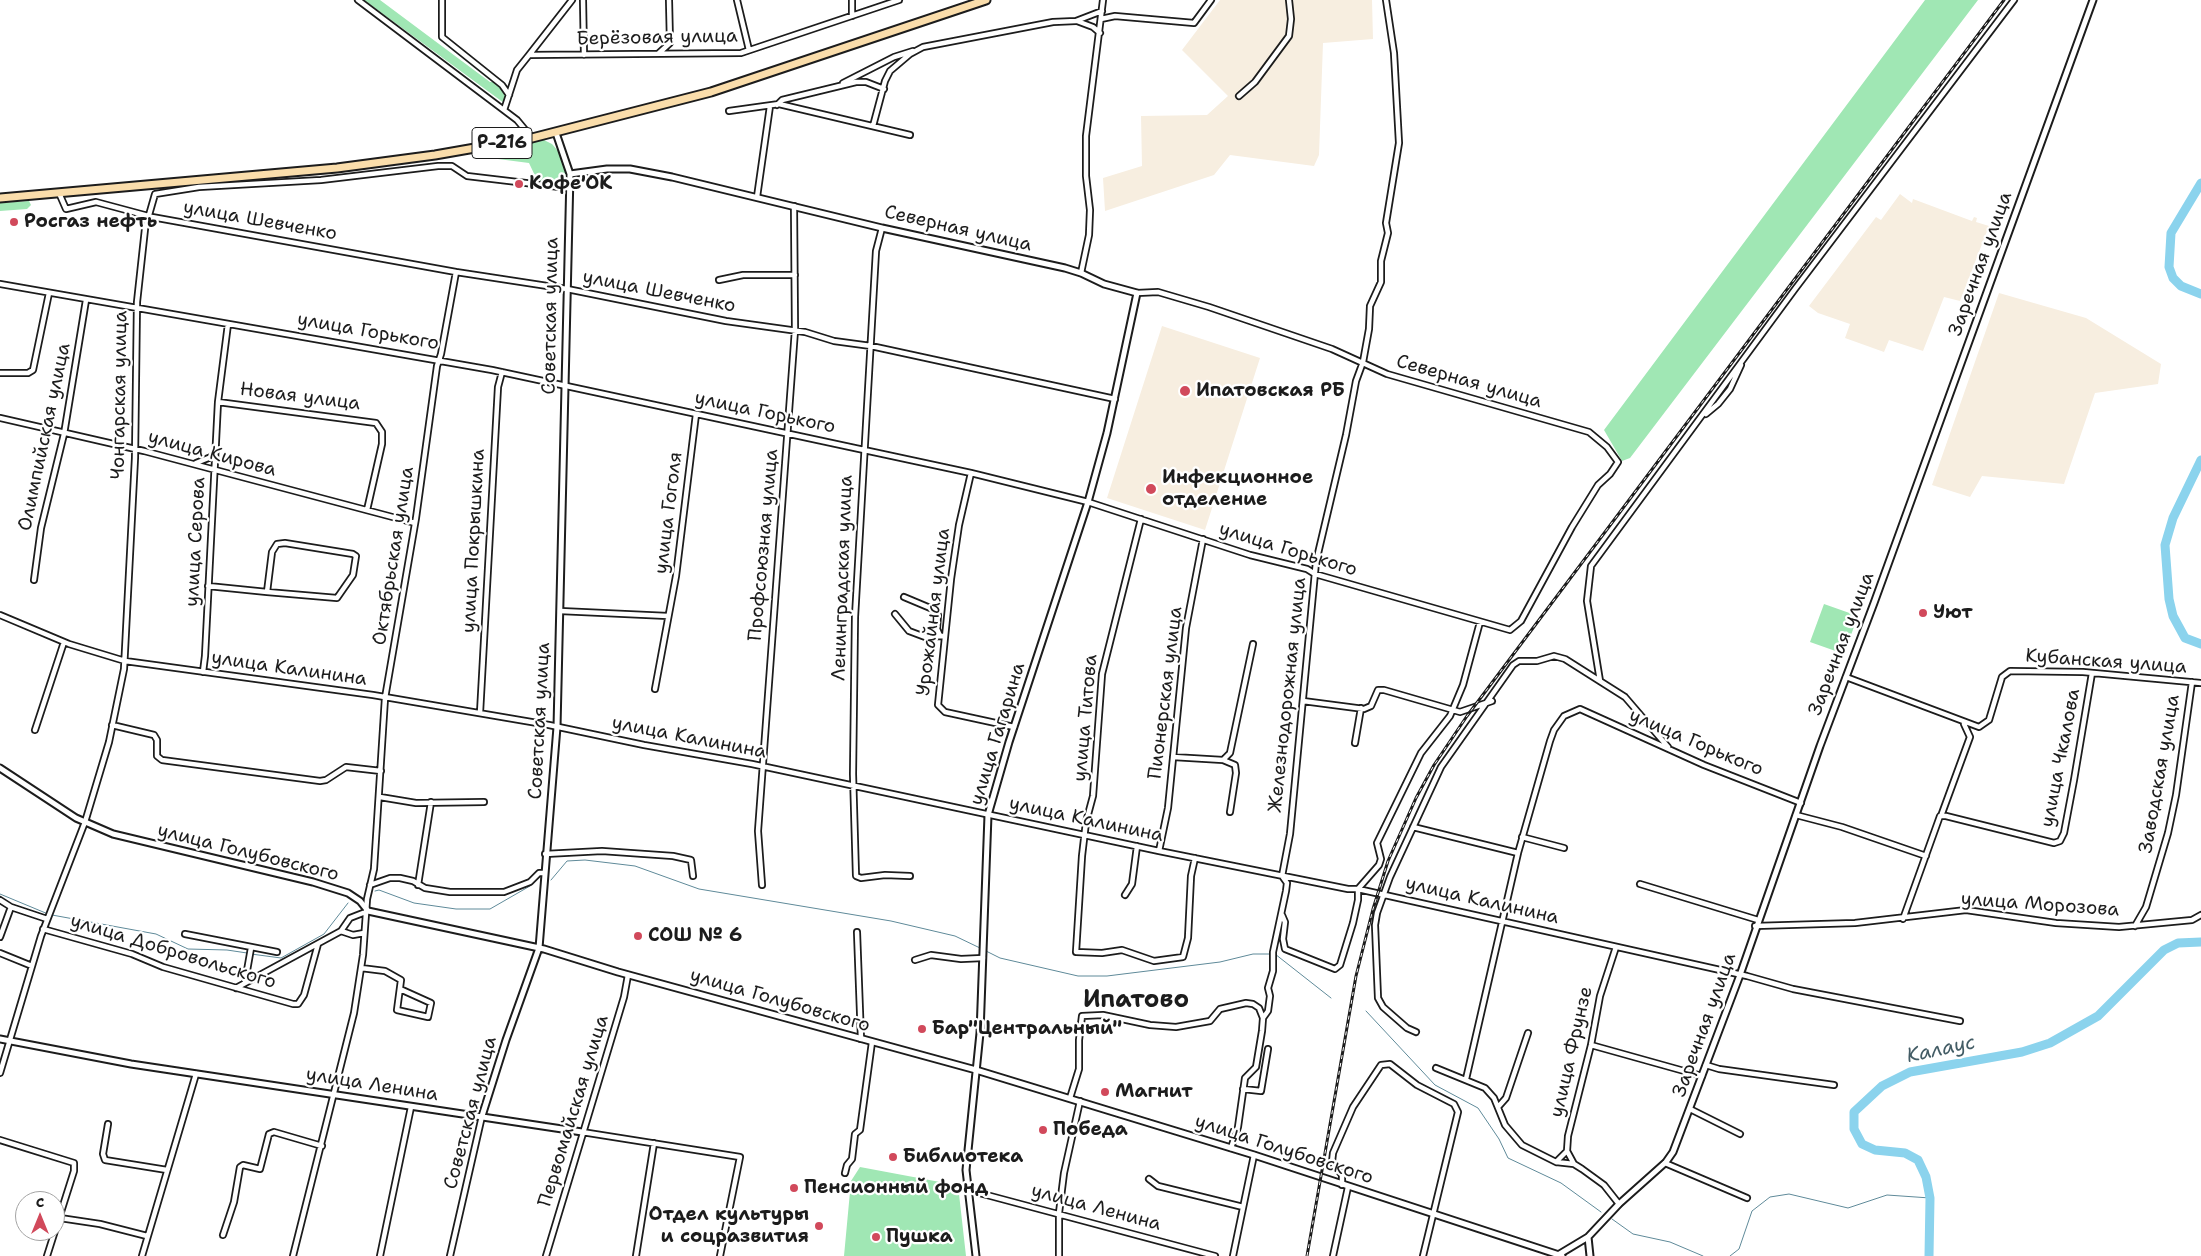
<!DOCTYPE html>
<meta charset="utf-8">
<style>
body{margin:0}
#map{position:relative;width:2201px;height:1256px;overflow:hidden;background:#fff;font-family:"Shantell Sans",sans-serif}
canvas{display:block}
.north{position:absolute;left:15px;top:1191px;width:50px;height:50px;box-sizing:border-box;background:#fff;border:1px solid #a4a4a4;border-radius:50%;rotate:0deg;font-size:14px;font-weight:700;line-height:20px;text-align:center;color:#1c1c1c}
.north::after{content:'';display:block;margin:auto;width:18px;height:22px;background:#d1495b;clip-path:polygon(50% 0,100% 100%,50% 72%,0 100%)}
</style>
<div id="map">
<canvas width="2201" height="1256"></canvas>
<div class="north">С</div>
</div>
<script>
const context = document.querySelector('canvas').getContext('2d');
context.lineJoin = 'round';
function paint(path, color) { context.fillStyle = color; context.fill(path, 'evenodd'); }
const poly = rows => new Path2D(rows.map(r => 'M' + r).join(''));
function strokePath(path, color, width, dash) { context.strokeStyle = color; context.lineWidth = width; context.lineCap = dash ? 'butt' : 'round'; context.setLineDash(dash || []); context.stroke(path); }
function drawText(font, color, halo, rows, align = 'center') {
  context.font = font + ' "Shantell Sans",sans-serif'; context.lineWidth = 4.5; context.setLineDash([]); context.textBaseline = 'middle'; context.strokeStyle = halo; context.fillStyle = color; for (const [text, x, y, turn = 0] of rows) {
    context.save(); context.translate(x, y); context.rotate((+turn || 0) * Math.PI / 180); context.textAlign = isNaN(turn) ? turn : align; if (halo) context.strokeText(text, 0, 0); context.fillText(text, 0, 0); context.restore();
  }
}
paint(poly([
 [1220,0,1372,0,1373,39,1323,43,1319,155,1314,166,1230,155,1214,175,1105,211,1103,178,1142,166,1141,116,1207,115,1228,96,1182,50],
 [1900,194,1912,203,1913,199,1972,221,1974,217,1977,218,1976,222,1989,226,1960,301,1944,297,1923,351,1889,340,1884,352,1845,338,1850,324,1818,313,1809,306,1876,217,1881,220],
 [1999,293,2086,318,2161,364,2158,384,2095,393,2064,484,1982,476,1970,497,1932,485],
 [1162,326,1260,358,1205,530,1107,498]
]), '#f7eee0');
paint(poly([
 [364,0,380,0,490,82,494,82,506,94,504,103],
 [1925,0,1978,0,1630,458,1622,461,1604,430],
 [540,138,552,144,559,152,566,170,566,181,563,184,538,182,529,163,498,159,492,152,496,148],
 [29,201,31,205,27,209,0,211,0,203],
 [1824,604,1858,616,1844,654,1810,642],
 [860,1167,940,1182,959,1194,966,1256,844,1256,851,1181]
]), '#a0e7b4');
strokePath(poly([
 [551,880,567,861,585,860,635,866,699,889,891,921,955,936,980,948],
 [375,891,379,890,414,903,456,909,490,909,530,886],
 [0,894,48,914],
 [52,915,156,934,188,949,227,950,247,953],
 [986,951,1000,958,1078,976,1107,976,1220,962,1253,954,1271,954],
 [251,954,281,958,324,934,348,903],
 [1275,954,1331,998],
 [1366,1011,1435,1085,1478,1108,1499,1139,1508,1158,1561,1183,1601,1212],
 [1612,1219,1633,1234,1670,1242,1703,1256],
 [1730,1256,1739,1249,1752,1211,1770,1197,1789,1194,1848,1208,1887,1195,1930,1198]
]), '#5f8a99', 1);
strokePath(poly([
 [2201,183,2171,233,2169,267,2173,278,2181,286,2201,294],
 [2201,460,2173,518,2165,545,2169,599,2173,616,2185,638,2201,644],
 [1929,1256,1930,1198,1926,1177,1918,1160,1905,1153,1875,1150,1862,1144,1854,1129,1854,1112,1882,1086,1910,1072,2022,1052,2050,1043,2098,1016,2164,950,2178,943,2201,942]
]), '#8bd3ed', 9);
const minor = poly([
 [358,0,517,120,532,138],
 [442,0,442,37,502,85,509,95],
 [583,0,584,55],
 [737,0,749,50],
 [852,0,852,16],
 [1101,19,1115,16,1194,23,1211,0],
 [1077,21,1093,27,1100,33],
 [659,53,670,43,669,0],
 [529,55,572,0],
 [843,83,894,57,913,51],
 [1239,96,1255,82,1289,36,1291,19,1289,0],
 [777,105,782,100,856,82,866,82,884,89],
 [504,110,517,70,529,55,741,53,899,0],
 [729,111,779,104,910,135],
 [873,126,885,81,890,71,910,54,923,47,1053,22,1076,21,1102,11],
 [59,193,66,209,96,202,152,217,456,272,567,289,726,321,805,332,834,341,871,346,1115,399],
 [757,197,770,106],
 [882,228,876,251,855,617,853,774,856,876,861,878,885,875,910,876],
 [1081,273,1089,235,1090,210,1086,176,1086,136,1103,0],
 [719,280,743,275,795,275],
 [0,284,492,370,971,473,1088,502,1250,555,1307,569,1315,574,1510,630,1521,621,1572,527,1598,485,1610,474,1618,462,1607,447,1589,432,1387,374,1332,349,1209,307,1158,292,1137,293],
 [0,373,28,373,33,370,49,293],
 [218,402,376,423,382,432,382,444,367,510],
 [1706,414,1718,404,1730,389,1741,365],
 [0,418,144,451,415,523],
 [196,463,211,457,215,453],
 [971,473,959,525,951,579,938,705,945,712,1014,727],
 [1141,519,1102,674,1093,796,1086,822,1082,856,1076,952,1102,953,1122,950,1154,961,1183,957,1188,938,1191,876,1195,858],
 [34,580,41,528,64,434,86,300],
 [208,586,267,592,337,598,353,575,356,556,353,554,285,543,277,544,272,552,267,592],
 [904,597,935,610,938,615,937,629,940,636],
 [560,611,668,616],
 [895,614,909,631,925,637,943,636],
 [0,615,69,644,125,661,373,695,549,725,644,745,752,764,1159,851,1348,889,1358,889,1747,976,1793,989,1960,1021],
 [203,672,205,656,218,402,228,324],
 [1846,677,1979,727,1989,720,2002,677,2010,671,2083,672,2201,683],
 [1600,681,1587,601,1591,566,1795,289,2014,0],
 [655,689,676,576,696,414],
 [1303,701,1364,709,1371,706,1378,690,1384,690,1460,712,1492,701],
 [480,713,498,387,502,372],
 [112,725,154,735,157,740,157,756,162,760,320,781,326,780,346,767,381,771],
 [35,730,64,642],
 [1355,743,1361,708],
 [1173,757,1223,760,1230,753,1253,644],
 [1223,760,1235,765,1236,773,1230,812],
 [380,797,416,803,484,802],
 [1796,815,1842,827,1926,856],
 [1941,816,1970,737,1964,724],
 [1413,827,1518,853],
 [1522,837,1564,848],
 [1159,851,1168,808,1186,628,1203,539],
 [545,854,602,851,673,856,691,860,693,876],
 [1640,884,1758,920],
 [370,885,390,878,400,878,413,881,425,888,450,892,504,892,530,882,539,873,543,873],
 [418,885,431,802],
 [762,885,758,831,795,330,794,206],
 [1125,895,1132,884,1137,846],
 [0,900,11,907],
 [1282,915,1285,922,1283,939,1285,949,1335,969,1340,965,1353,923,1358,900,1358,889,1379,865,1381,859,1377,843,1421,753,1450,716,1463,685,1480,622],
 [1903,919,1940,816,1946,816,2054,843,2060,841,2064,833,2074,780,2092,673],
 [1755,926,1855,923,1966,910,2056,923,2119,927,2192,920,2201,915],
 [2135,926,2146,907,2168,833,2176,795,2192,682],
 [43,929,132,954,163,967,293,1004,298,1004,304,995,318,944],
 [341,931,353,935,364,933],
 [857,932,861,1039],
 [185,934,277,952],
 [0,937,11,907,47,919],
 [0,953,32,966],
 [915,960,931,955,961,959,983,958],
 [361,968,385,971,401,980,397,1010,428,1017,431,1003,400,989],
 [245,982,251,948],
 [236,988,341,931,350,918,368,911],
 [1263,1018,1268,1011,1270,996,1268,988,1273,971,1273,952,1286,891,1287,883,1282,876,1290,834,1316,562,1346,435,1356,381,1363,362,1369,329,1370,306,1381,282,1381,261,1388,233,1386,223,1399,143,1394,53,1386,0],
 [1416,1032,1407,1028,1383,1007,1378,998,1375,925,1377,913,1390,877,1441,767,1513,665,1519,661,1537,661,1554,656,1565,659,1625,697,1668,747],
 [1591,1045,1702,1076],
 [1706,1065,1719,1069,1834,1085],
 [1436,1068,1485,1088,1494,1098,1505,1125,1522,1145,1556,1162,1574,1164,1582,1169,1604,1185,1619,1204],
 [0,1073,41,936,85,822,109,742,124,669,135,458,137,302,145,229,155,194,199,187,321,180,438,166,452,166,467,176,568,188],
 [1466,1079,1518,853,1550,741,1554,730,1564,716,1580,709,1704,765,1801,803],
 [1243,1089,1261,1091,1268,1049],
 [1070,1098,1079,1069,1079,1040,1082,1016,1103,1015,1150,1025,1176,1027,1210,1021,1220,1009,1246,1003,1253,1004,1259,1008,1263,1018,1262,1031,1256,1067,1245,1078,1238,1127,1231,1148],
 [1498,1107,1506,1098,1528,1033],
 [1690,1109,1740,1134],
 [108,1124,103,1154,105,1160,167,1170],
 [582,1132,740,1157,720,1256],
 [0,1140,74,1163,74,1171,47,1256],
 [1556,1162,1567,1151],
 [1665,1163,1747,1198],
 [1574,1164,1567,1151,1568,1136,1591,1045,1600,996,1616,947],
 [845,1173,847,1165,852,1159,855,1134,860,1130,872,1042],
 [1149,1179,1158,1186,1243,1207],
 [1342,1185,1342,1175,1332,1162,1333,1153,1353,1107,1381,1065,1390,1064,1417,1085,1454,1104,1458,1112,1423,1256],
 [968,1190,1215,1256],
 [60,1218,100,1224,147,1236],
 [223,1235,234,1202,240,1167,243,1165,260,1169,269,1134,274,1132,322,1146],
 [142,1256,196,1074],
 [293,1256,354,1013,363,955,367,899,374,869,385,698,416,518,437,366,441,354,456,272],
 [380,1256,411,1107],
 [450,1256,482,1116],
 [546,1256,624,997,628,975],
 [636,1256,654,1143],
 [1059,1256,1059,1213,1064,1173,1080,1101],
 [1233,1256,1254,1155],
 [1333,1256,1348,1187]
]);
const tertiary = poly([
 [570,174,607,169,630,169,672,177,882,228,1065,268,1081,273,1104,284,1137,293,1107,433,1088,502,1009,742,988,815,980,1033,966,1170,976,1256],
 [0,768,76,818,113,834,313,882,348,893,360,901,368,911,544,949,618,972,976,1070,1254,1155,1562,1256],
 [0,1039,131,1064,582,1132],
 [482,1116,506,1040,539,948,557,727,570,174,556,133],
 [1588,1237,1590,1256],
 [1558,1255,1588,1237,1619,1204,1666,1162,1673,1152,1740,975,1820,746,1874,603,2093,0]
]);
const trunk = poly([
 [0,198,337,168,435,155,532,138,711,92,986,0]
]);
strokePath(minor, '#1c1c1c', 8);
strokePath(tertiary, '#1c1c1c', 9);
strokePath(trunk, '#1c1c1c', 11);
strokePath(minor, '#fff', 4.5);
strokePath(tertiary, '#fff', 5);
strokePath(trunk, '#faddab', 7);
const rail = poly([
 [1307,1256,1356,976,1373,909,1388,861,1416,798,1434,765,1467,716,2004,0]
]);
strokePath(rail, '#1c1c1c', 3);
strokePath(rail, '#fff', 1, [4]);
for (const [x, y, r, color] of [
 [519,184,5,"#d1495b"],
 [14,222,5,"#d1495b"],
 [1185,391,6,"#d1495b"],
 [1151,489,6,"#d1495b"],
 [1923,613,5,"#d1495b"],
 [638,936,5,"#d1495b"],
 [922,1029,5,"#d1495b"],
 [1105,1092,5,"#d1495b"],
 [1043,1130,5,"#d1495b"],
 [893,1157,5,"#d1495b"],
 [794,1188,5,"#d1495b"],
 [819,1226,5,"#d1495b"],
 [876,1237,5,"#d1495b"]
]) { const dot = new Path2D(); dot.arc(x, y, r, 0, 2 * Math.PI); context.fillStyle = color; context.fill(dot); strokePath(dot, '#fff', 2); }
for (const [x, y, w] of [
 [502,143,60]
]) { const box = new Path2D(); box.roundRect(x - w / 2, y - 15.5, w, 31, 4); context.fillStyle = '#fff'; context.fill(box); strokePath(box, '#1c1c1c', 1); }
drawText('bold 18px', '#1c1c1c', null, [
 ["Р-216",502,143]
]);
drawText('19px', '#1c1c1c', '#fff', [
 ["Берёзовая улица",657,38,-1],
 ["улица Шевченко",260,221,10],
 ["Северная улица",958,229,13],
 ["Заречная улица",1981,264,-70],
 ["улица Шевченко",659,292,11],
 ["Советская улица",551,316,-89],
 ["улица Горького",368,332,10],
 ["Северная улица",1469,382,16],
 ["Чонгарская улица",120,395,-89],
 ["Новая улица",300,397,7],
 ["улица Горького",765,413,12],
 ["Олимпийская улица",45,437,-78],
 ["улица Кирова",212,454,15],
 ["улица Гоголя",669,513,-83],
 ["улица Покрышкина",474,541,-87],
 ["улица Серова",196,542,-87],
 ["Профсоюзная улица",764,545,-85],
 ["улица Горького",1288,550,17],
 ["Октябрьская улица",394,556,-81],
 ["Ленинградская улица",843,578,-88],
 ["Урожайная улица",934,612,-83],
 ["Заречная улица",1842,644,-69],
 ["Кубанская улица",2106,662,4],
 ["улица Калинина",289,669,8],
 ["Пионерская улица",1166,693,-83],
 ["Железнодорожная улица",1288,695,-84],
 ["улица Титова",1086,718,-85],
 ["Советская улица",540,721,-87],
 ["улица Гагарина",998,734,-73],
 ["улица Калинина",689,738,11],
 ["улица Горького",1696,743,23],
 ["улица Чкалова",2061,758,-79],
 ["Заводская улица",2160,774,-80],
 ["улица Калинина",1086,820,12],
 ["улица Голубовского",248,853,14],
 ["улица Калинина",1482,901,13],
 ["улица Морозова",2040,905,4],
 ["улица Добровольского",173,952,17],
 ["улица Голубовского",780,1001,16],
 ["Заречная улица",1705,1025,-70],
 ["улица Фрунзе",1572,1052,-77],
 ["улица Ленина",372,1085,9],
 ["Первомайская улица",574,1111,-73],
 ["Советская улица",471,1113,-75],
 ["улица Голубовского",1284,1150,18],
 ["улица Ленина",1096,1208,15]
]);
drawText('bold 19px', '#1c1c1c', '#fff', [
 ["Кофе'ОК",529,184],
 ["Росгаз нефть",24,222],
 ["Ипатовская РБ",1196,391],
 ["Инфекционное",1162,478],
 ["отделение",1162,500],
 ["Уют",1933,613],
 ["СОШ № 6",648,936],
 ["Бар\"Центральный\"",932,1029],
 ["Магнит",1115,1092],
 ["Победа",1053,1130],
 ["Библиотека",903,1157],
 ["Пенсионный фонд",804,1188],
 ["Отдел культуры",809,1215,"right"],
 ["и соцразвития",809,1237,"right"],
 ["Пушка",886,1237]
], 'left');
drawText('italic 20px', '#435c65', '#fff', [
 ["Калаус",1941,1050,-12]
]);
drawText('bold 24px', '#1c1c1c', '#fff', [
 ["Ипатово",1136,1001]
]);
</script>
